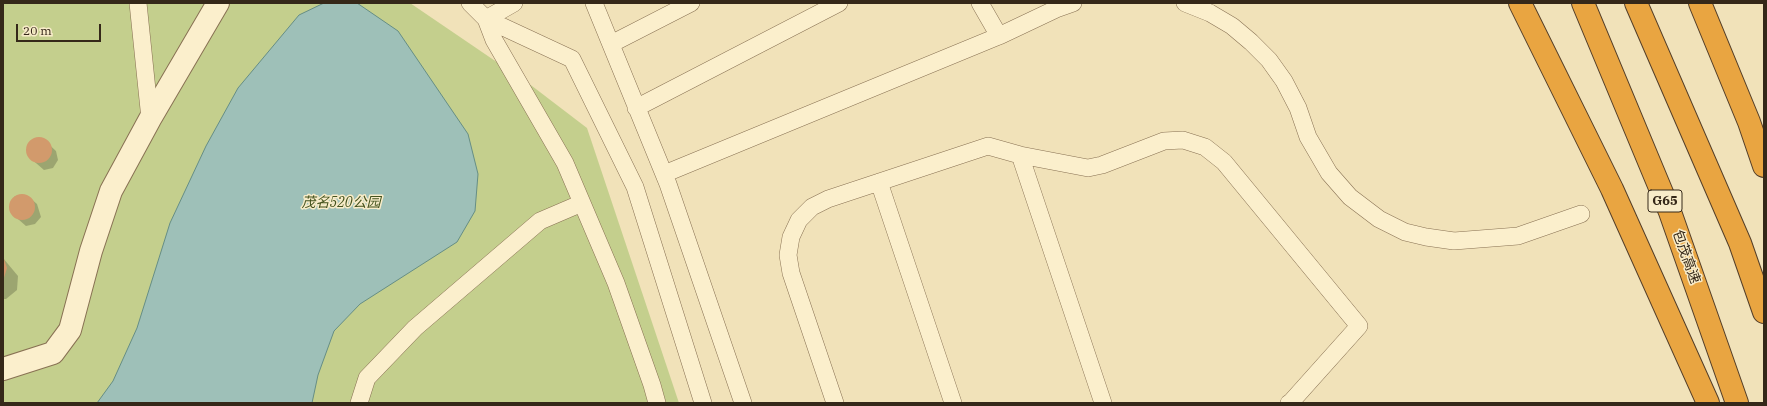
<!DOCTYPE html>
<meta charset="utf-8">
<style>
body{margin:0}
#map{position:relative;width:1767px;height:406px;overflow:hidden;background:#f1e2b9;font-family:"IBM Plex Serif",serif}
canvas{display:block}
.frame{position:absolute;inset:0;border:4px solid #352819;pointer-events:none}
.scale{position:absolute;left:16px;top:24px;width:85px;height:18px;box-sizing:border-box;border:2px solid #352819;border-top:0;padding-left:5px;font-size:12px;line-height:14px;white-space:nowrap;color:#352819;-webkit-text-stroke:3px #f8ecc9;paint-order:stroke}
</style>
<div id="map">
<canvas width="1767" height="406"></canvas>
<div class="frame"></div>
<div class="scale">20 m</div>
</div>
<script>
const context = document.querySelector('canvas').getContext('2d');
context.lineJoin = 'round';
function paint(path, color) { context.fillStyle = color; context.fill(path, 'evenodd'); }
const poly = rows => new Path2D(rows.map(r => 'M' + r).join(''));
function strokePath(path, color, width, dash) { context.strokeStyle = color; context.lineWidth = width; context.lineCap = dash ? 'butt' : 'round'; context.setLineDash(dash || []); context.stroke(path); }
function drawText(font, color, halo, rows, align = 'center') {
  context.font = font + ' "IBM Plex Serif","Noto Sans SC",serif'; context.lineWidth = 3; context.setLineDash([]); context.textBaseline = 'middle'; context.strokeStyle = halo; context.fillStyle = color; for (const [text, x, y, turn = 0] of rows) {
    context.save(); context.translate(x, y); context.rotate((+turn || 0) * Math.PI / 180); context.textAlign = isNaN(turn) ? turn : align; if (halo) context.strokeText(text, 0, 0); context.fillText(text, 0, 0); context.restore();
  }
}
paint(poly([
 [3,3,410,3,532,86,587,128,679,403,3,403]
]), '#c4cf8d');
const water = poly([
 [324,3,357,3,398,31,468,134,478,174,475,211,457,242,360,304,334,331,318,375,312,403,97,403,113,381,137,328,170,223,206,146,238,88,299,15,324,3]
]);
paint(water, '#9ec0b8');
strokePath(water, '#668e85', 1);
paint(poly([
 [42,138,56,151,58,160,53,168,44,170,29,157,27,148,32,140],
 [24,195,30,198,37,204,41,217,35,224,26,226,11,213,10,204,15,196],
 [3,258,18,276,17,290,6,299,3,299]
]), '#0003');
paint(poly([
 '26 150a13 13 0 1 1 26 0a13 13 0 1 1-26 0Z',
 '9 207a13 13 0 1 1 26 0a13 13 0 1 1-26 0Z',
 [3,256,7,268,3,281]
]), '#d29a6c');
const lane = poly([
 [138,3,150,119],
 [470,3,486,19,572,59,635,187,703,403],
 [594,3,668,184,743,403],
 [980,3,999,36],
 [1185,3,1210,13,1232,26,1251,42,1269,60,1284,81,1298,108,1308,137,1329,173,1350,197,1379,219,1405,232,1426,237,1454,241,1518,236,1581,214],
 [486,19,494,40,565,163,616,283,652,385,657,403],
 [486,19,514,3],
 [611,44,691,3],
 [636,108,839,3],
 [1020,155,1103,403],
 [664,174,999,36,1056,9,1073,3],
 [879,182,953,403],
 [359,403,367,378,415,328,540,221,582,203],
 [835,403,791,273,788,255,791,237,799,220,812,207,828,199,988,146,1020,155,1088,168,1102,165,1164,141,1183,140,1205,147,1224,162,1359,326,1291,402,1289,403]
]);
const street = poly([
 [3,369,53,353,70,330,91,251,111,191,150,119,218,3]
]);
const highway = poly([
 [1520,3,1612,189,1708,403],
 [1583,3,1670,212,1737,403],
 [1636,3,1740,243,1764,312],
 [1700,3,1749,122,1764,166]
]);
strokePath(lane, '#887153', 18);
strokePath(street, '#887153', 24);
strokePath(highway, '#543e28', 24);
strokePath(lane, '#fbefcc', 17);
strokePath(street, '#fbefcc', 22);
strokePath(highway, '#e9a541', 22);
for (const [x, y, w] of [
 [1665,201,34]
]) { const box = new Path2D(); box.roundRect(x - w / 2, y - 11, w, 22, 3); context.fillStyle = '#f8ecc9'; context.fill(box); strokePath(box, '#352819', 1); }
drawText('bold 13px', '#352819', null, [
 ["G65",1665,201]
]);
drawText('italic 14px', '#44531e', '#f8ecc9', [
 ["茂名520公园",341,203]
]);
drawText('14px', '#352819', '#f8ecc9', [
 ["包茂高速",1686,257,70]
]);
</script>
